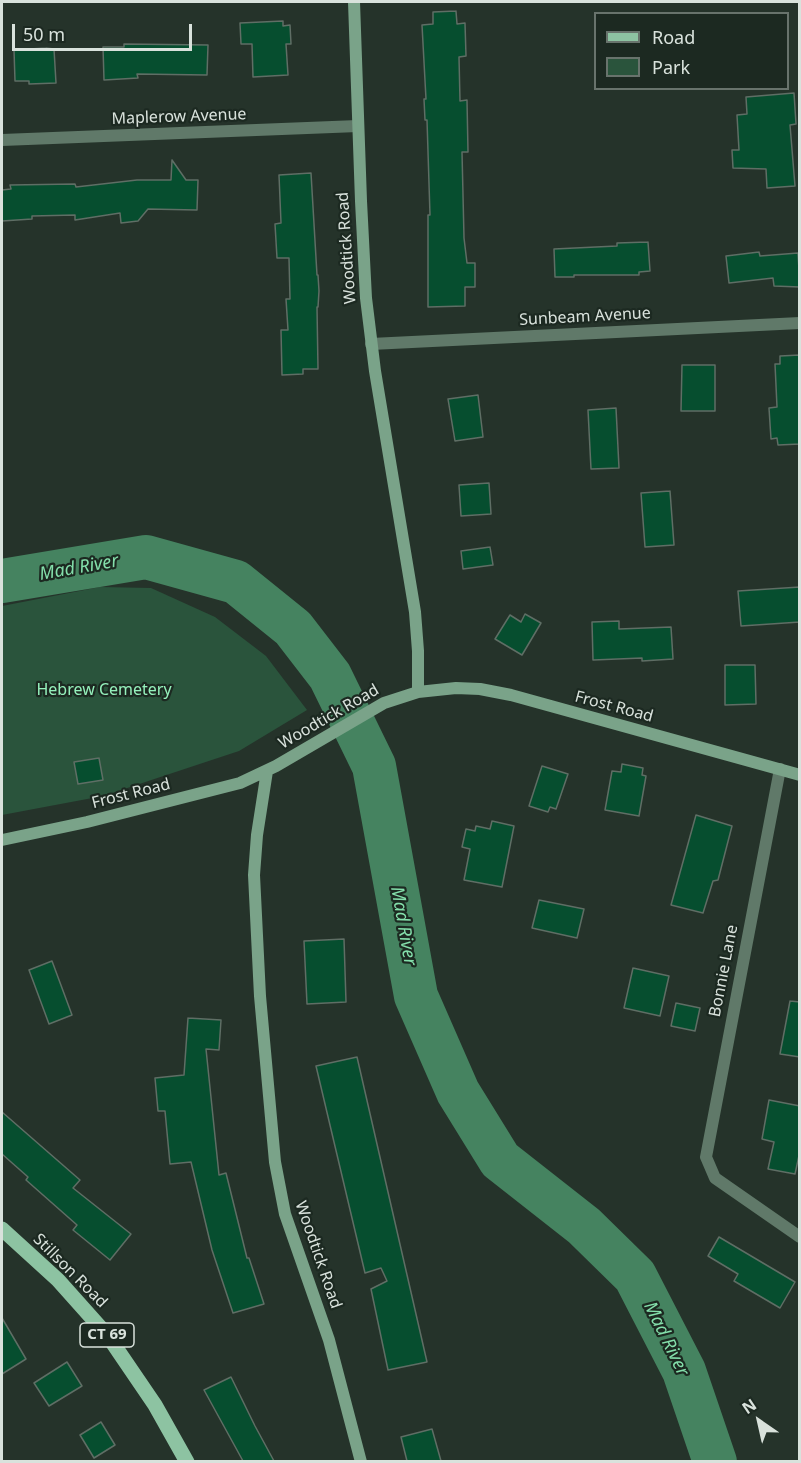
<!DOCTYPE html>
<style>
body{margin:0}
#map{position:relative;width:801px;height:1463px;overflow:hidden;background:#25332a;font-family:"Noto Sans",sans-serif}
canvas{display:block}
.frame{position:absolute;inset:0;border:3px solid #d9e2dc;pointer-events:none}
.legend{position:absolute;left:594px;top:12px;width:195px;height:78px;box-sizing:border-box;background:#1c2921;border:2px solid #68736c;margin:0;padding:8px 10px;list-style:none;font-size:18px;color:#d9e2dc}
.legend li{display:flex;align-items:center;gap:12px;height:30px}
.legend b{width:30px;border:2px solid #68736c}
.north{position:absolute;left:729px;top:1391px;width:60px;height:60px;-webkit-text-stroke:4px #1c2921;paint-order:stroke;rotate:326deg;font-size:16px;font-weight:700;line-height:24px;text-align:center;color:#d9e2dc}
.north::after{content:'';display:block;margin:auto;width:21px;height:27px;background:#d9e2dc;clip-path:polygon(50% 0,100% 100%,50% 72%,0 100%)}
.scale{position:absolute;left:12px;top:24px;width:180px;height:27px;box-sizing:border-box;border:3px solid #d9e2dc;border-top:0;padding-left:8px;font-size:18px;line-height:21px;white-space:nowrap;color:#d9e2dc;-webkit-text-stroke:4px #1c2921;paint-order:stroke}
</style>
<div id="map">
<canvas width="801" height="1463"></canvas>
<div class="frame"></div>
<ul class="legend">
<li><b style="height:8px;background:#8dc3a2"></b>Road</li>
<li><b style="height:16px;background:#2a543c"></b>Park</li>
</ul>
<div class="north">N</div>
<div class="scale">50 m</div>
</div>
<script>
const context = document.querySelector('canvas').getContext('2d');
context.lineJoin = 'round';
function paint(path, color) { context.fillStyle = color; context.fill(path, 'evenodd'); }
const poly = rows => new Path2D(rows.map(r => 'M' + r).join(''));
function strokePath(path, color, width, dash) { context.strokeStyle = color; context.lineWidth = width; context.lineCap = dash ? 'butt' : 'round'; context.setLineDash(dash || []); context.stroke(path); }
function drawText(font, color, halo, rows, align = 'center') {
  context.font = font + ' "Noto Sans",sans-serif'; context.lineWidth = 4.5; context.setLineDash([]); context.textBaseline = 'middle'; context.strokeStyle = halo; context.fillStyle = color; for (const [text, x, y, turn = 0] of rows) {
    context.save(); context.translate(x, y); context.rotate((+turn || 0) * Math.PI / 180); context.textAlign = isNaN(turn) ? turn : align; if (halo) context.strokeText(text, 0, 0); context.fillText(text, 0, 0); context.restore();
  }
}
paint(poly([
 [100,587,151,588,215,617,266,656,307,710,239,751,103,796,2,815,2,606]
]), '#2a543c');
strokePath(poly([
 [2,581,146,557,236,582,293,628,330,676,374,766,416,996,458,1092,500,1160,584,1226,635,1276,684,1371,715,1462]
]), '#458360', 44);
const building = poly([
 [456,11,457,24,465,23,466,56,459,57,460,101,467,100,468,152,462,152,464,238,467,263,475,263,475,287,465,287,465,306,428,307,428,215,430,215,427,120,425,120,424,99,426,99,422,25,433,24,433,12,456,11],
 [283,21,283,26,290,25,291,44,286,44,288,75,253,77,252,44,241,44,240,23,283,21],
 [124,44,208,45,207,75,137,74,138,78,104,80,103,47,124,47,124,44],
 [46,48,54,49,56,83,29,84,29,81,15,81,14,50,46,48],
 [794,93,796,124,790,125,795,186,767,188,766,169,733,168,732,150,739,150,737,115,747,114,746,97,794,93],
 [172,160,186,180,198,180,197,210,148,209,138,221,121,223,120,213,75,220,75,215,32,216,32,219,2,221,2,190,11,189,10,185,75,184,76,187,137,180,171,180,172,160],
 [311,173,317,275,318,275,319,291,318,307,317,307,318,369,303,369,303,374,282,375,281,330,288,330,286,299,290,299,289,258,277,258,275,224,281,223,279,175,311,173],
 [648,242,650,271,639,272,639,275,574,275,574,277,555,277,554,249,617,246,617,243,648,242],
 [759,252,760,256,798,253,800,287,774,286,773,278,729,283,726,256,759,252],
 [800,355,800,444,778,445,777,438,771,439,769,408,777,407,775,364,780,364,780,356,800,355],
 [682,365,715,365,715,411,681,411,682,365],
 [478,395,483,437,455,441,448,399,478,395],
 [616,408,619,468,591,469,588,410,616,408],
 [489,483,491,514,461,516,459,485,489,483],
 [670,491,674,545,645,547,641,493,670,491],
 [490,547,493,565,463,569,461,551,490,547],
 [800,587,800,622,741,626,738,591,800,587],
 [525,614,541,623,522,655,495,639,510,615,521,622,525,614],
 [619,621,619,629,671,627,673,659,642,661,642,658,593,660,592,622,619,621],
 [725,665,755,665,756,704,725,705,725,665],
 [99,758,103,780,78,784,74,762,99,758],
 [622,764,643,768,642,775,646,776,639,816,605,810,612,771,621,772,622,764],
 [542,766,568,774,556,809,550,807,548,812,529,806,542,766],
 [696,815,732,826,718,880,713,881,703,913,671,905,696,815],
 [492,821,514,826,502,887,464,880,470,849,462,847,466,829,475,831,476,826,490,829,492,821],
 [539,900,584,909,577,938,532,928,539,900],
 [344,939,346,1002,307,1004,304,941,344,939],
 [52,961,72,1015,49,1024,29,970,52,961],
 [633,968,669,976,660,1016,624,1008,633,968],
 [790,1001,800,1002,800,1057,780,1054,790,1001],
 [676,1003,700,1008,695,1031,671,1026,676,1003],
 [188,1018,221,1020,219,1050,206,1049,219,1175,226,1173,247,1258,249,1258,264,1304,233,1313,212,1250,191,1162,170,1164,165,1111,158,1111,155,1078,184,1075,188,1018],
 [357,1057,427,1362,388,1370,371,1289,387,1281,381,1268,365,1273,316,1066,357,1057],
 [769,1100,800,1106,800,1151,795,1174,768,1169,774,1142,762,1139,769,1100],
 [2,1112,80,1180,73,1188,131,1234,110,1260,73,1230,77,1225,26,1180,28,1177,2,1154,2,1112],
 [719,1237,795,1282,780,1308,734,1281,738,1274,708,1256,719,1237],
 [2,1318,26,1359,2,1374,2,1318],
 [67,1362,82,1386,49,1406,34,1383,67,1362],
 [231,1377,255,1426,274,1461,243,1461,204,1390,231,1377],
 [101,1422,115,1445,94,1458,80,1435,101,1422],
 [432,1429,441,1461,407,1461,401,1437,432,1429]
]);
paint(building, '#064e2f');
strokePath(building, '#5f6e65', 1.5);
strokePath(poly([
 [2,140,358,126],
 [371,344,800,323],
 [780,769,706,1157,715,1178,800,1237]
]), '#607969', 12);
strokePath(poly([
 [354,2,361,201,366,298,375,371,415,612,418,651,418,692],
 [267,771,257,835,254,875,260,996,275,1162,285,1214,329,1340,361,1462],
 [2,840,87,822,240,783,276,766,384,703,418,692,456,688,480,689,511,695,800,775]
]), '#7aa389', 12);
strokePath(poly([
 [2,1229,58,1280,108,1336,155,1405,187,1462]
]), '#8dc3a2', 15);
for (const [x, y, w] of [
 [107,1335,54]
]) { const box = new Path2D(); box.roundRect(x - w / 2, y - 12, w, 24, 4.5); context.fillStyle = '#1c2921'; context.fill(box); strokePath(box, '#d9e2dc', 1.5); }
drawText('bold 15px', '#d9e2dc', null, [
 ["CT 69",107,1335]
]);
drawText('16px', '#d9e2dc', '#1c2921', [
 ["Maplerow Avenue",179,117,-2],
 ["Woodtick Road",347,248,-94],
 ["Sunbeam Avenue",585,317,-3],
 ["Frost Road",614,707,15],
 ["Woodtick Road",329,717,-30],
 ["Frost Road",131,794,-14],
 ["Bonnie Lane",724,971,-79],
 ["Woodtick Road",318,1255,71],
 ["Stillson Road",70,1271,45]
]);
drawText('16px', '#95f1bc', '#1c2921', [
 ["Hebrew Cemetery",104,690]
]);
drawText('italic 18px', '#84dfab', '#1c2921', [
 ["Mad River",79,568,-10],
 ["Mad River",403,926,80],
 ["Mad River",666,1339,64]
]);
</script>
